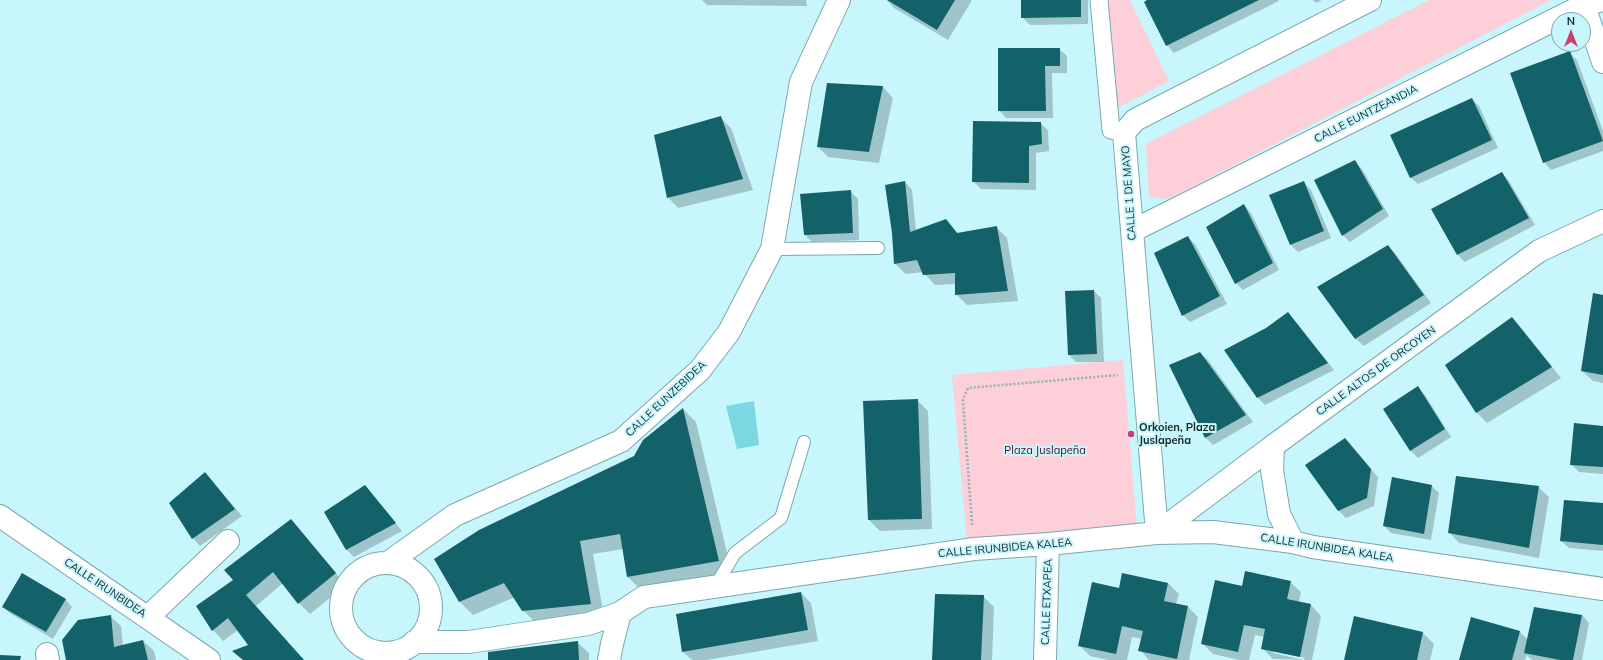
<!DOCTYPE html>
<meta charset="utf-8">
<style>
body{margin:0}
#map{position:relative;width:1603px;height:660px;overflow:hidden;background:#c7f6fc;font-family:Mulish,sans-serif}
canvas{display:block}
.north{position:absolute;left:1551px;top:12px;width:40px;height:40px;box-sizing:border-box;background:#c7f6fc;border:1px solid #81a4a9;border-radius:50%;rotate:0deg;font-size:11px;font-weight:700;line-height:16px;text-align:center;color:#172a2c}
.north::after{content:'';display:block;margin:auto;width:14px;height:18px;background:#cd406e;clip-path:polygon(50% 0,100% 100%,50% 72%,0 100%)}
</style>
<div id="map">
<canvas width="1603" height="660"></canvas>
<div class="north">N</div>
</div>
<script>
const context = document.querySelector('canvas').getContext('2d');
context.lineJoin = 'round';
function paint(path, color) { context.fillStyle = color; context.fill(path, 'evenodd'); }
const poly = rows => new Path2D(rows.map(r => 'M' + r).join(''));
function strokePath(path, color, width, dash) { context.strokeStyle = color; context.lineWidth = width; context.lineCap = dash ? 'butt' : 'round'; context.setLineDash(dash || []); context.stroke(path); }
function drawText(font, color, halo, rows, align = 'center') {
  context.font = font + ' Mulish,sans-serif'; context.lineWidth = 4; context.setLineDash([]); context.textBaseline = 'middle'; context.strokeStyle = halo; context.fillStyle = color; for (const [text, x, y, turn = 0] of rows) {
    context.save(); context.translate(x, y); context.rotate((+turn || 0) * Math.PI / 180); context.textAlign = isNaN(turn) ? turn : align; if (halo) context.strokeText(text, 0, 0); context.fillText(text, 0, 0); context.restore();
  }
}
paint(poly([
 [1104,0,1130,0,1169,81,1110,112],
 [1429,0,1551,0,1169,199,1149,197,1146,144],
 [1123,360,1137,528,967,543,952,375]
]), '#fdcfd8');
paint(poly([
 [754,401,759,445,737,449,726,406]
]), '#7bd8e2');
paint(poly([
 [702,0,806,0,807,6,707,5],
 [887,0,972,0,948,40,894,8],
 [1022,0,1088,0,1088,24,1030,25,1022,17],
 [1149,0,1278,0,1279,1,1174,53,1167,45],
 [1313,0,1322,0,1316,3],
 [1059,49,1067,56,1067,73,1052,73,1053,118,1006,118,999,110],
 [1569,53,1577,60,1603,131,1603,151,1551,170,1544,162],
 [883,87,893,98,879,163,828,157,818,147],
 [1472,99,1479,106,1498,148,1418,184,1410,177],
 [720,117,731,128,753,190,678,208,668,197],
 [1040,123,1048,130,1049,151,1036,153,1036,190,981,189,973,181],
 [1355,161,1362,169,1389,216,1350,242,1343,235],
 [1502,173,1509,181,1535,225,1465,262,1458,255],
 [905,182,912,190,916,231,946,220,959,234,996,227,1007,238,1018,301,967,305,956,294,956,284,935,285,923,272,906,274,895,264],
 [1303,182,1311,190,1331,238,1298,252,1290,244],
 [850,191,858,199,859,240,812,242,805,235],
 [1244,205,1251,213,1279,270,1243,290,1236,283],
 [1187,237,1195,244,1227,304,1190,322,1183,315],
 [1388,246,1395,253,1431,303,1364,346,1356,339,1318,287],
 [1094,291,1101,298,1104,362,1076,362,1069,355],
 [1603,296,1603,383,1593,381,1582,371],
 [1288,313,1334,370,1265,405,1258,398,1225,350,1267,328],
 [1511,318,1522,329,1561,378,1487,423,1477,413,1446,365],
 [1200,353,1208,360,1253,422,1213,445,1206,438,1170,366],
 [1418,388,1425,395,1451,437,1418,458,1410,450],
 [917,400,928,411,932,529,880,531,869,520],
 [683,409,696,422,732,574,641,590,628,577,623,549,593,554,604,617,537,624,523,610,515,597,473,615,460,602,435,559,635,457],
 [1603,427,1603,474,1579,472,1571,464],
 [1345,439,1378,477,1374,506,1346,518,1339,511],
 [1393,479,1432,486,1439,493,1431,540,1391,533,1384,526],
 [212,481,242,516,200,546,193,538,170,503],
 [365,486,402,531,354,557,346,549],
 [1538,487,1549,497,1539,558,1459,543,1449,532],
 [1603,504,1603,551,1569,548,1561,541],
 [291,521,346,585,310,614,299,603,283,583,256,606,304,660,243,660,234,651,250,646,238,630,223,641,213,630,235,580],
 [1123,574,1168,583,1179,594,1176,604,1188,607,1198,617,1189,660,1149,660,1140,650,1142,639,1132,637,1127,660,1108,660,1090,656,1079,645,1120,589],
 [1290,582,1301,592,1299,603,1311,605,1321,616,1312,660,1273,659,1262,648,1265,637,1255,635,1249,660,1239,660,1213,654,1202,643,1243,587],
 [1273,651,1305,658,1304,660,1273,653],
 [801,593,811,603,818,641,707,660,692,660,683,652],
 [983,596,994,607,992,660,933,660],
 [65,599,72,607,53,639,11,614,3,607],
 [1582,615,1589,623,1582,660,1532,660,1527,655,1525,660,1460,660,1519,631,1528,640],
 [110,616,121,626,123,646,143,641,154,651,156,660,67,660],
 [1355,618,1423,633,1434,644,1430,660,1345,660],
 [578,643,589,653,589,660,489,660]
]), '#0003');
paint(poly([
 [887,0,955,0,937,30],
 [1021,0,1081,0,1081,17,1021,18],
 [1147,0,1259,0,1166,46,1144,2],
 [998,48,1060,48,1060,66,1045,66,1046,111,998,111],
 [1570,51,1603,141,1543,163,1510,73],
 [827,83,883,86,869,152,817,147],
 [1472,98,1492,140,1410,178,1390,135],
 [721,116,743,179,667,198,654,135],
 [973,121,1041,122,1042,144,1029,146,1029,183,972,182],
 [1355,160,1383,209,1342,236,1314,180],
 [1502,172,1529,218,1457,255,1431,209],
 [905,181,910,232,946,219,957,233,997,226,1008,291,955,295,955,273,923,275,917,260,894,264,892,233,885,185],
 [1304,181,1324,231,1290,245,1269,195],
 [851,190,853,233,804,235,800,194],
 [1244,204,1273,263,1235,284,1206,227],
 [1188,236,1220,296,1182,316,1154,253],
 [1388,245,1424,295,1355,339,1317,287],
 [1094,290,1097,354,1068,355,1065,291],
 [1593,293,1603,295,1603,375,1581,371],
 [1288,312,1328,363,1257,398,1224,350,1266,328],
 [1512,317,1552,367,1476,413,1445,365],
 [1200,352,1246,415,1205,438,1169,365],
 [1418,386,1445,429,1410,451,1383,409],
 [918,399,922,519,868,520,863,401],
 [683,408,719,561,627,577,620,534,580,541,591,604,522,611,504,583,459,602,434,559,479,530,634,456,643,440],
 [1574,423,1603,426,1603,467,1570,465],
 [1345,438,1371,469,1367,498,1338,511,1305,465],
 [205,472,235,509,192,539,169,503],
 [1456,476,1539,486,1529,548,1448,533],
 [1392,477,1432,485,1424,534,1383,526],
 [365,485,396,523,346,550,324,512],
 [1564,500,1603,503,1603,545,1560,541],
 [291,519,336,573,298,604,273,572,246,595,304,660,243,660,232,651,248,645,228,618,212,631,196,606,233,580,224,570],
 [1245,571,1291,581,1287,599,1311,604,1300,657,1261,649,1265,629,1244,625,1238,652,1201,644,1215,580,1242,586],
 [22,573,66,599,46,632,2,607],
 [1122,573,1168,583,1164,601,1188,606,1177,659,1138,651,1143,631,1122,626,1116,654,1078,646,1092,582,1119,588],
 [801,592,808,630,682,652,676,614],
 [935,594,984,595,981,660,932,660],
 [1534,607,1582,615,1573,660,1560,660,1524,653],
 [111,615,114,647,143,640,148,660,66,660,62,640,78,620],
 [1354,616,1423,632,1417,660,1344,660],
 [1471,617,1520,631,1512,660,1459,660],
 [578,641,579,660,488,660,488,652],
 [0,655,21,656,20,660,0,660]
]), '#136169');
const service = poly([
 [772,249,878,248],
 [715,587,735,553,781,518,804,442]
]);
const pedestrian = poly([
 [1099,0,1111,130,1124,133]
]);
const minor = poly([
 [1132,231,1584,5],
 [0,516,209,660],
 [1157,533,1124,133,1135,120,1370,0],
 [1157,533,1273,446],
 [389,562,455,515,621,441,700,370,729,332,772,249,801,82,839,0],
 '341 608a45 45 0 1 1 90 0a45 45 0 1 1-90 0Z',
 [148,617,228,541],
 [414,642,469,642,588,624,620,613,644,597,974,549,1048,544,1157,533,1213,532,1293,542],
 [47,654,48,660],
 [609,660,612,644,620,613],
 [1045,660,1048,544]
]);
const tertiary = poly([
 [1582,0,1603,62],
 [1584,5,1602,0],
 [1603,221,1539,251,1273,446,1272,470,1279,514,1293,542,1313,547,1603,589]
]);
strokePath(service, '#7ba8ad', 14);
strokePath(pedestrian, '#7ba8ad', 19);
strokePath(minor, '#7ba8ad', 24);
strokePath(tertiary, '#7ba8ad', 24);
strokePath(poly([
 [972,525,963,400,968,388,1118,375]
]), '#8eb4b9', 2.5, [2, 2]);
strokePath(service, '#fff', 12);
strokePath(pedestrian, '#fff', 17);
strokePath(minor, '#fff', 22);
strokePath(tertiary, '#fff', 22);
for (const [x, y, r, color] of [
 [1131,434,4,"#cd406e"]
]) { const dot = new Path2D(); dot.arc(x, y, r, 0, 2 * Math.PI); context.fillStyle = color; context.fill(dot); strokePath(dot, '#c7f6fc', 1.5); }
drawText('11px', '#172a2c', '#c7f6fc', [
 ["CALLE EUNTZEANDIA",1366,114,-27],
 ["CALLE 1 DE MAYO",1129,193,-94],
 ["CALLE ALTOS DE ORCOYEN",1376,371,-36],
 ["CALLE EUNZEBIDEA",666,399,-43],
 ["CALLE IRUNBIDEA KALEA",1005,548,-5],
 ["CALLE IRUNBIDEA KALEA",1327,548,9],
 ["CALLE IRUNBIDEA",105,588,34],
 ["CALLE ETXAPEA",1047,602,-88]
]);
drawText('bold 11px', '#172a2c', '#c7f6fc', [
 ["Orkoien, Plaza",1139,428],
 ["Juslapeña",1139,441]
], 'left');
drawText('11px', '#4d0d24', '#c7f6fc', [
 ["Plaza Juslapeña",1045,451]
]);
</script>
